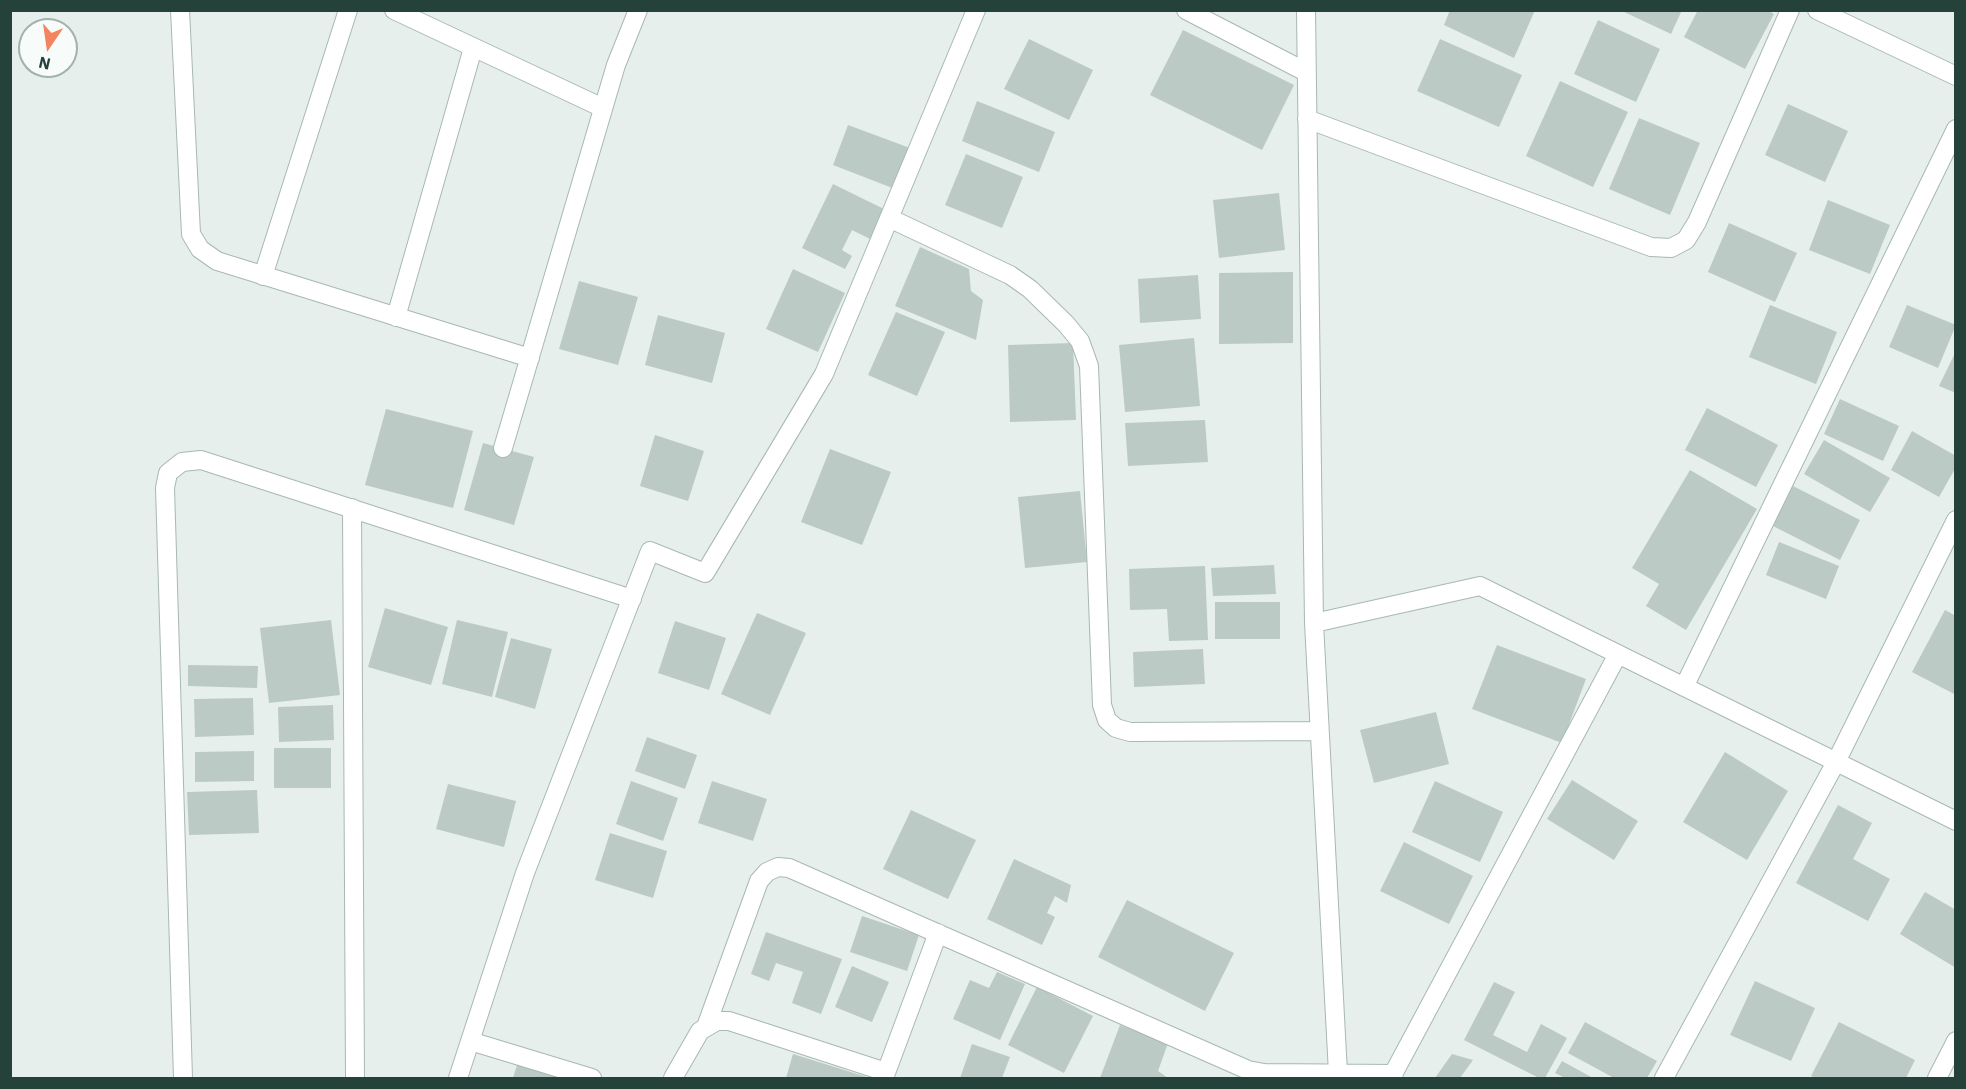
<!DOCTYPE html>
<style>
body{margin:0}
#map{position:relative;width:1966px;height:1089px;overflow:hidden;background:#e6efeb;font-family:"IBM Plex Sans",sans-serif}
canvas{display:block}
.frame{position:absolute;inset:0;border:12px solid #24423a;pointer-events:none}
.north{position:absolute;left:18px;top:18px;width:60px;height:60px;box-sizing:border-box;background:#f7fbf9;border:2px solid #a3b1ad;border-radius:50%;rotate:193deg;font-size:16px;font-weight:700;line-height:24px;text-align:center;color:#24423a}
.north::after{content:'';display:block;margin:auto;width:21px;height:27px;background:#f4845f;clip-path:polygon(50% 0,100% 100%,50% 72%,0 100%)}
</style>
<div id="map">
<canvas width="1966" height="1089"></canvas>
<div class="frame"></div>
<div class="north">N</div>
</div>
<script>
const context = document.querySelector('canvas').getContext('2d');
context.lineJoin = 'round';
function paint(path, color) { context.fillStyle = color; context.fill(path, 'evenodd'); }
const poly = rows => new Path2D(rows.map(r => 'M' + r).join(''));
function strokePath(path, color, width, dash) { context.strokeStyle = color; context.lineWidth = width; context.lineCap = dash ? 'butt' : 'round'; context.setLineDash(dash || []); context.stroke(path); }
paint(poly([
 [1450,10,1535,10,1514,58,1444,25],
 [1620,10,1682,10,1671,34],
 [1698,10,1767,10,1774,14,1745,69,1684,37],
 [1598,20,1660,49,1636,102,1574,74],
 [1183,30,1294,85,1262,150,1150,95],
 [1029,39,1093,70,1069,120,1004,89],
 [1440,39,1522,75,1499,127,1417,91],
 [1560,81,1628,112,1593,187,1526,156],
 [977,101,1055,132,1039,172,962,141],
 [1788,104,1848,131,1825,182,1765,155],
 [1639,118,1700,143,1670,215,1609,189],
 [848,125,910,148,895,189,833,165],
 [966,154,1023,177,1002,228,945,205],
 [833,184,888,211,874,241,852,230,842,250,852,256,845,269,802,248],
 [1279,193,1285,250,1219,258,1213,200],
 [1828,200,1890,225,1870,274,1809,250],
 [1729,223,1797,253,1775,302,1708,272],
 [920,247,969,269,971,291,983,300,976,340,895,306],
 [793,269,845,293,818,352,766,329],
 [1293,272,1293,343,1219,344,1219,273],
 [1198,275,1201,319,1140,323,1138,279],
 [579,281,638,297,618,365,559,349],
 [1770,305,1837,332,1816,384,1749,357],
 [1907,305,1956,325,1938,368,1889,347],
 [896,312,945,332,917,396,868,375],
 [658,315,725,333,712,383,645,365],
 [1194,338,1200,406,1125,412,1119,345],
 [1073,343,1076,420,1010,422,1008,345],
 [1956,351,1956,393,1939,386],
 [1840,399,1899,426,1883,461,1824,434],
 [1707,408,1778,445,1756,487,1685,450],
 [386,409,473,431,453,508,365,485],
 [1205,420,1208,462,1128,466,1125,423],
 [1912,431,1956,456,1956,467,1939,497,1891,470],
 [655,435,704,451,688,501,640,486],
 [1824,440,1890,478,1870,512,1804,474],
 [483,443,534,457,514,525,464,510],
 [830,449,891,472,862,545,801,522],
 [1690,470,1757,509,1686,630,1646,606,1659,584,1632,568],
 [1793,486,1860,520,1840,560,1773,526],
 [1080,491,1087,562,1025,568,1018,497],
 [1779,542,1839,566,1826,599,1766,575],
 [1274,565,1276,594,1213,596,1211,568],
 [1205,566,1208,640,1169,641,1167,609,1130,610,1129,569],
 [1215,602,1280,602,1280,639,1215,639],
 [385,608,448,627,431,685,368,667],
 [1945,610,1956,616,1956,695,1912,672],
 [757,613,806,633,770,715,721,694],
 [331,620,340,695,269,703,260,628],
 [457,620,508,632,492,697,442,684],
 [675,621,726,638,709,690,658,673],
 [511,638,552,649,535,709,495,697],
 [1497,645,1586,679,1562,743,1472,709],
 [1203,649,1205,684,1134,687,1133,652],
 [188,665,258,666,257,688,188,686],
 [253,698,254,735,195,737,194,699],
 [333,705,334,740,279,742,278,707],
 [1436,712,1449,764,1374,783,1360,730],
 [647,737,697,755,685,789,635,771],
 [274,748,331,748,331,788,274,788],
 [254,751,254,781,195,782,195,752],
 [1725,752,1788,791,1747,860,1683,822],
 [1572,780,1638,821,1614,860,1547,819],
 [631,781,678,798,663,841,616,824],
 [712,781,767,799,753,841,698,823],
 [1435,781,1503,812,1480,862,1412,832],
 [448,784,516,801,504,847,436,829],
 [257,790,259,833,189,835,187,792],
 [1838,805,1872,823,1853,859,1890,879,1868,921,1796,883],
 [911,810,976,840,948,899,883,869],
 [610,833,667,851,653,898,595,880],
 [1404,842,1473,876,1449,924,1380,891],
 [1014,859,1071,885,1067,903,1055,896,1047,913,1055,917,1042,945,987,919],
 [1925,892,1956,910,1956,968,1900,934],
 [1127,900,1234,953,1205,1011,1098,957],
 [862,916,919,935,907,971,850,952],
 [766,932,842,959,821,1014,792,1003,803,972,776,963,769,981,751,974],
 [852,966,889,982,872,1022,835,1007],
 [997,972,1025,984,1000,1040,953,1019,970,980,989,988],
 [1755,981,1815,1008,1791,1061,1730,1035],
 [1494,982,1515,992,1493,1035,1527,1052,1541,1024,1567,1038,1545,1078,1539,1078,1464,1040],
 [1037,987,1093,1016,1064,1073,1008,1045],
 [1585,1022,1657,1061,1647,1078,1614,1078,1568,1053],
 [1839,1022,1915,1060,1906,1078,1816,1078,1811,1076],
 [1120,1025,1168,1043,1158,1071,1168,1078,1100,1078],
 [972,1044,1010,1057,1002,1078,960,1078],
 [793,1054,870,1078,786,1078],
 [1452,1054,1473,1060,1460,1078,1435,1078],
 [1562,1061,1593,1078,1565,1078,1555,1073],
 [517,1065,559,1078,513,1078]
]), '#bbcac4');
const minor = poly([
 [180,10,191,234,200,249,217,261,530,358],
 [394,10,603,108],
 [1186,10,1306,72],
 [1306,10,1314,623],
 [1817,10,1956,76],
 [1307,119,1651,247,1671,248,1686,240,1697,222,1790,10],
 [889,218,1010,275,1030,289,1066,324,1080,341,1089,366,1102,705,1107,720,1116,728,1130,732,1319,731],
 [263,276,348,10],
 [396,317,473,48],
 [503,448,616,65,638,10],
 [352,508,355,1078],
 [1684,687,1956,129],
 [707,1024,759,881,767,872,778,867,789,868,1248,1070,1264,1073,1394,1074],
 [470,1041,592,1078],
 [1338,1073,1314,623,1480,586,1956,821],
 [183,1078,165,488,168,473,182,462,201,460,632,599],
 [458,1078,525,873,650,551,705,573,824,374,976,10],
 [673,1078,700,1031,717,1021,729,1021,886,1072],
 [884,1078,938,933],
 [1391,1078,1618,654],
 [1664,1078,1836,762,1956,520],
 [1937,1078,1956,1041]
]);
strokePath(minor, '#a8b8b2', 20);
strokePath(minor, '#fff', 18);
</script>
